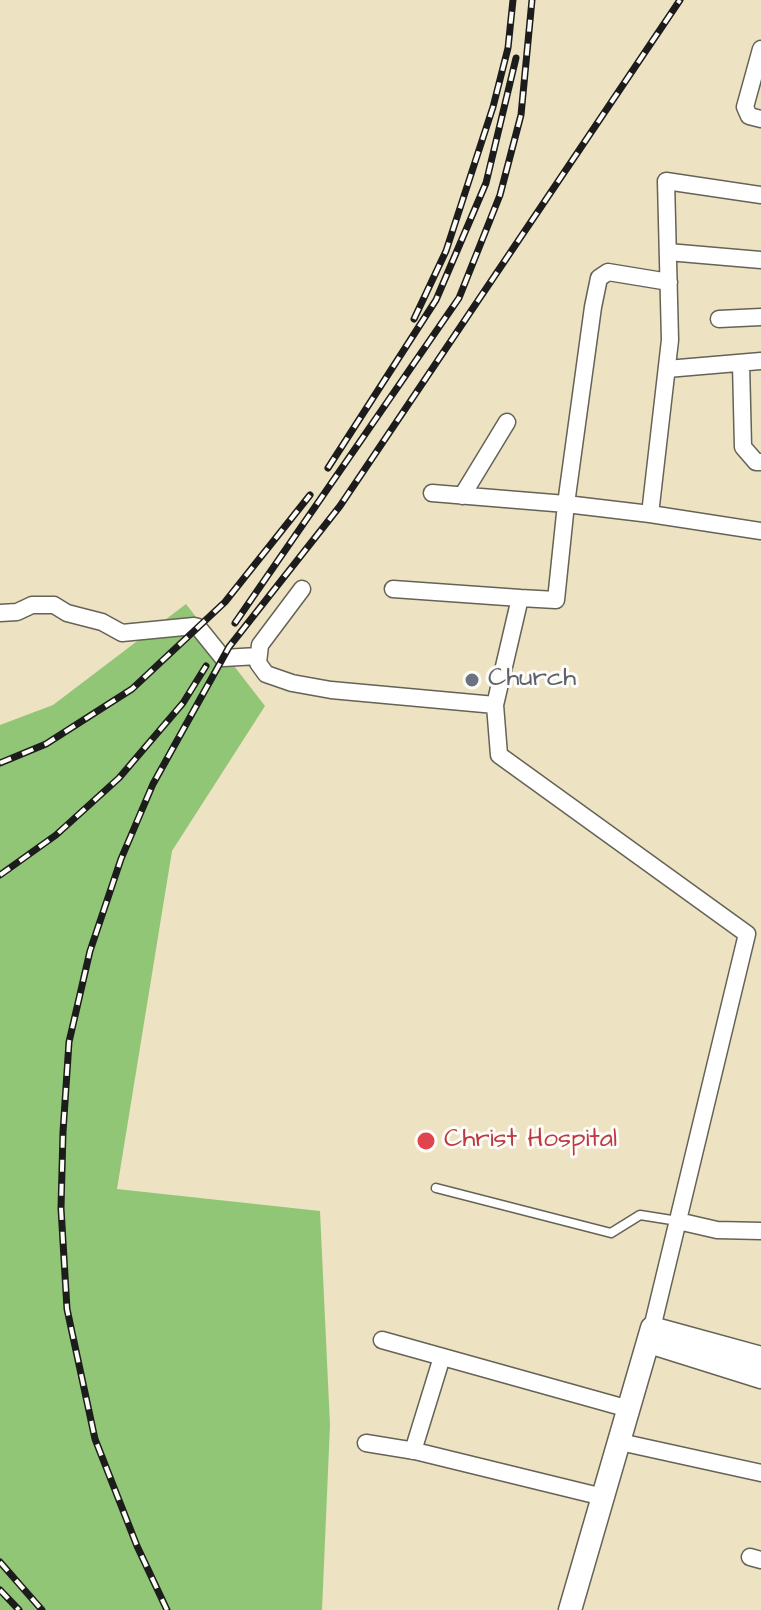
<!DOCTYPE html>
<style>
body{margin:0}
canvas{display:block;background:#ede3c2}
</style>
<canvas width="761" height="1610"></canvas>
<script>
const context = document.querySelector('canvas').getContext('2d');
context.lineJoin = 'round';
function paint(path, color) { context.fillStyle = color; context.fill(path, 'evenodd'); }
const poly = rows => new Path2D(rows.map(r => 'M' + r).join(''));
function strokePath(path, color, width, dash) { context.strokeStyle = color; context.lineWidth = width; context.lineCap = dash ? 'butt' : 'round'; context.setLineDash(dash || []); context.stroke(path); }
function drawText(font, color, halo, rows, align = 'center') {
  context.font = font + ' "Architects Daughter",sans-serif'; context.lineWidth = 6; context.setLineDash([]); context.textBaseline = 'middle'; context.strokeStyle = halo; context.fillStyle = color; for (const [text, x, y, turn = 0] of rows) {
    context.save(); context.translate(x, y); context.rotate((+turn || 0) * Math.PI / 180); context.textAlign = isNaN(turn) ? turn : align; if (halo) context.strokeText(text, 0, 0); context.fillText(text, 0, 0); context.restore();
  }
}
paint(poly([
 [186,604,265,706,172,851,117,1189,320,1211,330,1425,322,1610,0,1610,0,725,53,705]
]), '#92c677');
const lane = poly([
 [436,1188,611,1233,640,1215,678,1221]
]);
const street = poly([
 [761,49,745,107,749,116,761,119],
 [668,252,761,260],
 [719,319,761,317],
 [741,363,743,447,756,462,761,462],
 [667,369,761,361],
 [432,493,566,504,593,307,599,278,608,272,669,282],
 [462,496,507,422],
 [650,514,761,531],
 [302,589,260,645,258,663,266,674,292,683,331,690,495,705],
 [393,589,520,598],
 [0,613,17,612,32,605,54,605,67,613,102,622,122,633,194,626,198,627,223,658,258,656],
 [678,1221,717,1230,761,1231],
 [652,1328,747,934,499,755,495,705,520,598,556,600,566,504,650,514,670,340,666,181,761,195],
 [382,1340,629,1409],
 [620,1442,761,1473],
 [366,1443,415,1451,603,1497],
 [413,1451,442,1357],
 [750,1557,761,1560]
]);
const secondary = poly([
 [659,1345,761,1377],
 [570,1610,652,1328,761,1358]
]);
strokePath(lane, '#656256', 11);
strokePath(street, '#656256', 19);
strokePath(secondary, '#656256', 25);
strokePath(lane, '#fff', 8);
strokePath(street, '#fff', 16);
strokePath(secondary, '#fff', 22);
const rail = poly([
 [414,319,446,251,493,107,508,48,513,0],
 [328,468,436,300,486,183,516,58],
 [235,623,459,298,500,195,521,115,532,0],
 [0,763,46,744,132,689,225,602,310,495],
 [0,875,56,835,119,778,183,703,206,666],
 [0,1562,42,1610],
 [0,1590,19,1610],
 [167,1610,137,1546,95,1439,67,1309,61,1208,63,1132,69,1042,90,951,121,859,153,784,229,647,340,506,680,0]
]);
strokePath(rail, '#1c1c1c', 7);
strokePath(rail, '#fdfcf7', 4, [12]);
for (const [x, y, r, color] of [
 [472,680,8,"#6b7280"],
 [426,1141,10,"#e0444e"]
]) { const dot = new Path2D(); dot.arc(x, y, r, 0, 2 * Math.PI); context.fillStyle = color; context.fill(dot); strokePath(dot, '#fdfcf7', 3); }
drawText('26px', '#5b616d', '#fdfcf7', [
 ["Church",488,680]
], 'left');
drawText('26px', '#be3a42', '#fdfcf7', [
 ["Christ Hospital",444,1141]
], 'left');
</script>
